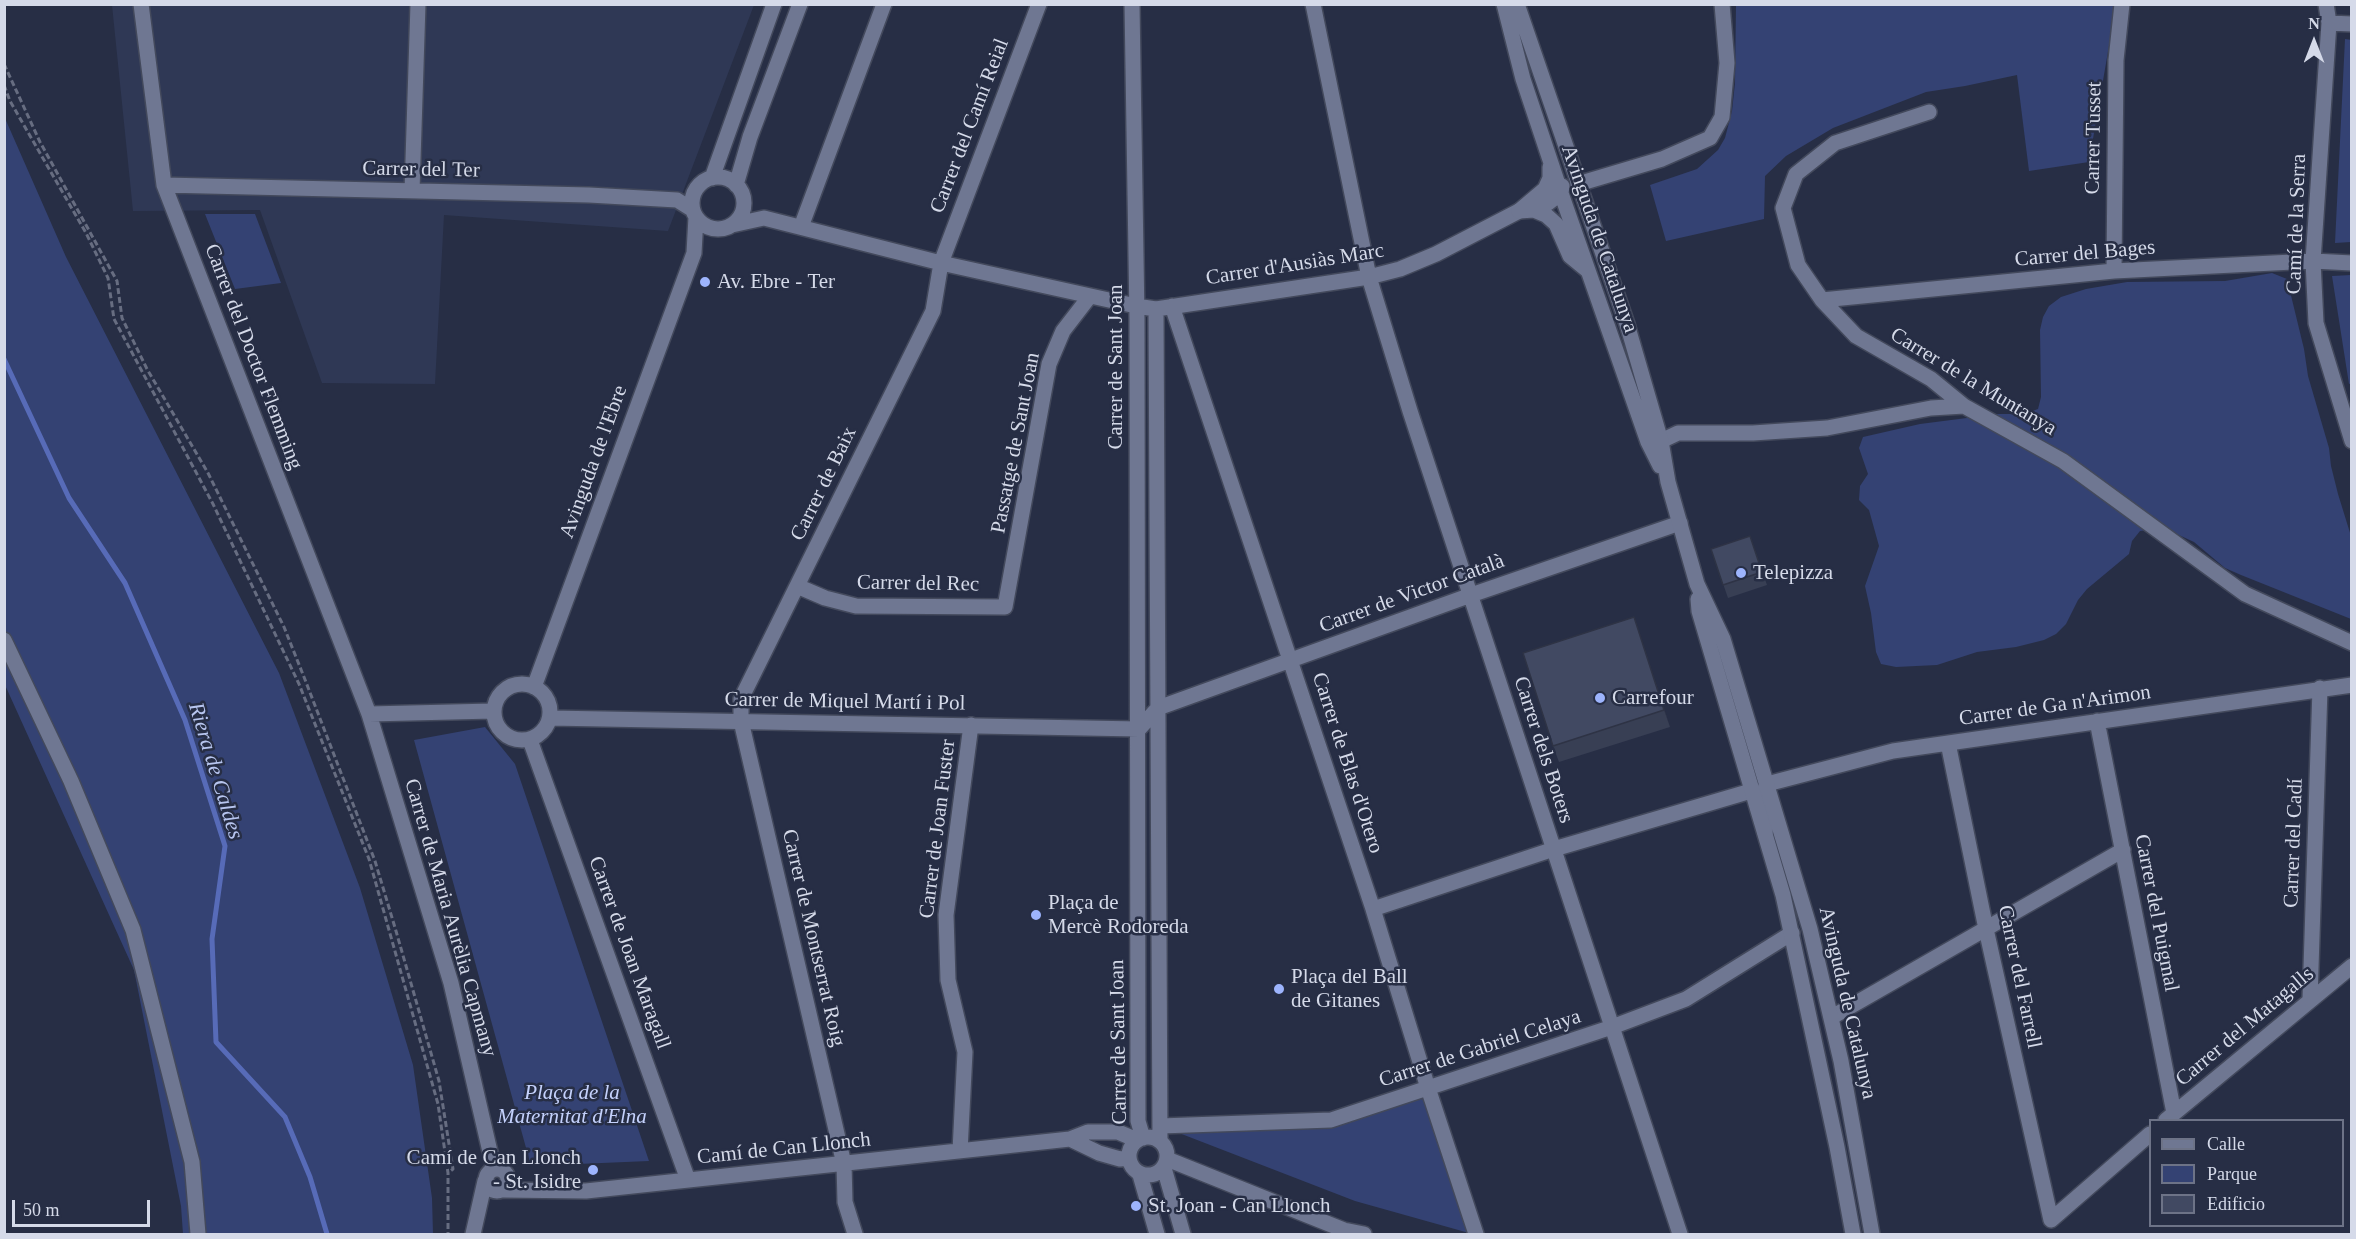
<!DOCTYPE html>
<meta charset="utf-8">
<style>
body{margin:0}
#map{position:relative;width:2356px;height:1239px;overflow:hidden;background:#272e45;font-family:"Times New Roman",serif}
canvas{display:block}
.frame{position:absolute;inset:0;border:6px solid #d5dae9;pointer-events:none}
.legend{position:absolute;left:2149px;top:1119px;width:195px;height:108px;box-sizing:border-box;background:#272e45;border:2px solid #6d7387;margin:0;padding:8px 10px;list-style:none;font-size:18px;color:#d5dae9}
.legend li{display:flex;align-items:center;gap:12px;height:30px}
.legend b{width:30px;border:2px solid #6d7387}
.north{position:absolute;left:2284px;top:12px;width:60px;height:60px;-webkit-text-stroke:4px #272e45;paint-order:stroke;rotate:0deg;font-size:16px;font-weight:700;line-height:24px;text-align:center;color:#d5dae9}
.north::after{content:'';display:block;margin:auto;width:21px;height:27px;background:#d5dae9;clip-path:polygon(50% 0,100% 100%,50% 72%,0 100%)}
.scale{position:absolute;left:12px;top:1200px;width:138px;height:27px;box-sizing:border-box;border:3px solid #d5dae9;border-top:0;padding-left:8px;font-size:18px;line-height:21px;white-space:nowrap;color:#d5dae9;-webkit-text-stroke:4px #272e45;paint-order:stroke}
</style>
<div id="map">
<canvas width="2356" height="1239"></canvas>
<div class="frame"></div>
<ul class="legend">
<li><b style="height:8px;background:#6f7792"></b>Calle</li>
<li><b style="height:16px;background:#344273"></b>Parque</li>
<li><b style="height:16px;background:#414962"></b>Edificio</li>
</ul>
<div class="north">N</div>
<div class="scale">50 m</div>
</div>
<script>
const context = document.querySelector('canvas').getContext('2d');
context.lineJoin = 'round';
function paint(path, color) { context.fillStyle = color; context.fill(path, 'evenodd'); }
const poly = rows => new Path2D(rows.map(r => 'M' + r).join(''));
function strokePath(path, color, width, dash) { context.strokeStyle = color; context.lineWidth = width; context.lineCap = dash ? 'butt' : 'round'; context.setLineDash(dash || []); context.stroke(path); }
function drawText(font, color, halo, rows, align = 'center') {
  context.font = font + ' "Times New Roman",serif'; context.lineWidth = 5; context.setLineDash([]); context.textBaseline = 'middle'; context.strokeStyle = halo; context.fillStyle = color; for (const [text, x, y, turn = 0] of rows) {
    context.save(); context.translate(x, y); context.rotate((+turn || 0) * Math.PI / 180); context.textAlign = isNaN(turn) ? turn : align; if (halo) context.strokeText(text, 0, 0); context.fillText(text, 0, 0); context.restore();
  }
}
paint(poly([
 [112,5,754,5,668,231,444,215,435,384,322,383,260,210,133,211]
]), '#2f3855');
paint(poly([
 [1736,5,2116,5,2089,162,2029,171,2017,75,1965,86,1926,92,1833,128,1786,156,1765,176,1764,219,1666,241,1650,185,1697,169,1718,150,1725,138,1732,111,1735,83],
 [2345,39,2352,40,2351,242,2335,243],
 [4,116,66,257,279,673,360,888,413,1065,432,1198,433,1234,183,1234,181,1206,134,970,5,685],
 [205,214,255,214,281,283,235,289],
 [2272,273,2287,279,2304,349,2308,376,2329,448,2331,466,2338,494,2351,536,2351,619,2241,575,2225,568,2194,542,2168,530,2156,529,2140,531,2132,541,2129,554,2087,589,2078,600,2066,624,2056,634,2044,640,2016,647,1977,652,1937,665,1896,667,1881,664,1876,652,1871,613,1865,586,1879,546,1869,510,1859,500,1860,486,1868,474,1859,448,1863,437,1920,424,1998,414,2024,414,2038,409,2041,397,2040,330,2043,317,2049,306,2061,297,2086,289,2127,282,2225,281],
 [2351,275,2352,383,2349,384,2332,276],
 [485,727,515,764,649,1161,531,1166,414,740],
 [1424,1096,1469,1233,1355,1201,1179,1133,1330,1127]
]), '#344273');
strokePath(poly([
 [4,359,69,498,125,583,185,720,225,846,212,939,216,1042,285,1117,310,1177,327,1234]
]), '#576bb8', 5);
const street = poly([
 [141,4,164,185,369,714,451,983,494,1169],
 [1132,4,1137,319,1138,1121,1143,1138],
 [1313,4,1369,277,1410,411,1680,1234],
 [2326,4,2329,23,2313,261,2316,323,2352,441],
 [2329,23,2352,24],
 [1929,112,1835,143,1796,174,1783,208,1798,265,1822,300,1856,336,1931,379,1964,406,2063,461,2245,594,2352,643],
 '692 203a26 26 0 1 1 52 0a26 26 0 1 1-52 0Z',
 [712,178,774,4],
 [1578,184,1662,159,1710,138,1722,117,1727,63,1722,4],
 [164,185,589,195,677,200,693,210],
 [736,185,750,137,800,4],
 [412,191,418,4],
 [732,225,764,218,941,263,1136,306,1156,309,1369,277,1400,269,1436,254,1519,211],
 [801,227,884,4],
 [2114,271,2116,60,2122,4],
 [1822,300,2114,271,2313,261,2352,263],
 [1172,306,1373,909,1428,1088,1476,1234],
 [1156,309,1160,1141],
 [1661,441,1678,433,1753,433,1827,428,1931,408,1964,406],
 [797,586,825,598,856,606,1005,607,1049,364,1063,331,1090,296],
 [4,640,71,781,133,930,192,1162,198,1234],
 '494 712a28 28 0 1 1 56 0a28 28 0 1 1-56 0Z',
 [534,687,694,253,696,217],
 [369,714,493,711],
 [550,718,1139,729,1158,708,1471,595,1680,523],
 [2097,721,2174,1113],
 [530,740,688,1180],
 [1948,743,1986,929,2051,1220,2150,1134],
 [1767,784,1893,751,2352,685],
 [1765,833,1767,814,1762,796,1767,784],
 [1373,909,1554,849,1751,791],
 [2310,999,2320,688],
 [1832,1017,2123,850],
 [2166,1120,2352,966],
 [1160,1126,1331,1120,1612,1027,1686,999,1792,933],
 '1129 1156a19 19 0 1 1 38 0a19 19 0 1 1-38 0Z',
 [1070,1139,1099,1153,1120,1159,1128,1158],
 [960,1151,965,1052,948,980,946,915,971,725],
 [1167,1159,1344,1230,1364,1234],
 [1164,1168,1183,1234],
 '486 1180a11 11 0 1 1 22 0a11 11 0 1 1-22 0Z',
 [1140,1175,1157,1234],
 [503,1190,586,1191,1070,1139,1088,1132,1118,1132,1137,1140],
 [473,1234,485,1181],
 [855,1234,845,1202,844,1164,741,721,741,699,933,311,941,263,1039,4]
]);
const secondary = poly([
 [1504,4,1523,79,1561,193,1648,442,1660,466],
 [1517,4,1627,324,1661,441,1668,482,1697,584,1723,639,1810,929,1841,1061,1872,1234],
 [1534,210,1546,215,1556,224,1570,256,1587,270],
 [1519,211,1534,210,1548,203,1561,193,1562,186],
 [1519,211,1545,189,1550,178,1550,167],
 [1698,599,1699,611,1783,895,1837,1147,1853,1234]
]);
strokePath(street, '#43495c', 18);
strokePath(secondary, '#43495c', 18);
strokePath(poly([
 [4,64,40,142,117,281,122,318,147,369,208,473,284,627,304,677,375,861,396,931,439,1081,453,1169,448,1173],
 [4,85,10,101,86,233,108,278,114,319,213,504,299,684,369,859,438,1104,448,1173,448,1234]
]), '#676d81', 3, [6, 3]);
strokePath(street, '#6f7792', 15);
strokePath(secondary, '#6f7792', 15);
paint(poly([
 [1750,536,1767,585,1728,598,1711,549],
 [1634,617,1670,727,1559,762,1553,746]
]), '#383f54');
paint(poly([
 [1634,617,1640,634,1670,727,1664,710]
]), '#2e3345');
const building = poly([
 [1750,536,1762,572,1723,585,1711,549,1750,536],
 [1634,617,1664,710,1553,746,1523,653,1634,617]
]);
paint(building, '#414962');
strokePath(building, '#2e3345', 1.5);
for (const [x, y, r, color] of [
 [705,282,6,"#9db4fd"],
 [1741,573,6,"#9db4fd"],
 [1600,698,6,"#9db4fd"],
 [1036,915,6,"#9db4fd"],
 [1279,989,6,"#9db4fd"],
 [593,1170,6,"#9db4fd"],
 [1136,1206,6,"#9db4fd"]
]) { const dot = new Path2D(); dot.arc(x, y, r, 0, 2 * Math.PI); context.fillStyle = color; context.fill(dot); strokePath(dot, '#272e45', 2); }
drawText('21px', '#d5dae9', '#272e45', [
 ["Carrer del Camí Reial",970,126,-69],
 ["Carrer Tusset",2094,138,-89],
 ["Carrer del Ter",421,170,1],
 ["Camí de la Serra",2297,224,-88],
 ["Avinguda de Catalunya",1599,239,71],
 ["Carrer del Bages",2085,254,-5],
 ["Carrer d'Ausiàs Marc",1295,265,-9],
 ["Carrer del Doctor Flemming",253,357,69],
 ["Carrer de Sant Joan",1116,367,-90],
 ["Carrer de la Muntanya",1973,382,31],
 ["Passatge de Sant Joan",1016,443,-79],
 ["Avinguda de l'Ebre",594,462,-70],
 ["Carrer de Baix",824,484,-64],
 ["Carrer del Rec",918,584,1],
 ["Carrer de Victor Català",1412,594,-20],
 ["Carrer de Miquel Martí i Pol",845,702,1],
 ["Carrer de Ga n'Arimon",2055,706,-8],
 ["Carrer dels Boters",1543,750,72],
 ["Carrer de Blas d'Otero",1347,763,72],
 ["Carrer de Joan Fuster",938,829,-83],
 ["Carrer del Cadí",2294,843,-88],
 ["Carrer del Puigmal",2156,913,79],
 ["Carrer de Maria Aurèlia Capmany",450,918,74],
 ["Carrer de Montserrat Roig",813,938,77],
 ["Carrer de Joan Maragall",629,953,70],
 ["Carrer del Farrell",2019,977,78],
 ["Avinguda de Catalunya",1847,1003,77],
 ["Carrer del Matagalls",2245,1027,-40],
 ["Carrer de Sant Joan",1119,1042,-91],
 ["Carrer de Gabriel Celaya",1480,1049,-18],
 ["Camí de Can Llonch",784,1149,-6]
]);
drawText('21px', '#d5dae9', '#272e45', [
 ["Av. Ebre - Ter",717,282],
 ["Telepizza",1753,573],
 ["Carrefour",1612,698],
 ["Plaça de",1048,903],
 ["Mercè Rodoreda",1048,927],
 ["Plaça del Ball",1291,977],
 ["de Gitanes",1291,1001],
 ["Camí de Can Llonch",581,1158,"right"],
 ["- St. Isidre",581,1182,"right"],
 ["St. Joan - Can Llonch",1148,1206]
], 'left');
drawText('italic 21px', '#c4d1fc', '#272e45', [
 ["Plaça de la",572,1093],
 ["Maternitat d'Elna",572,1117]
]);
drawText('italic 22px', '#b7c5ef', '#272e45', [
 ["Riera de Caldes",215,771,73]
]);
</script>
